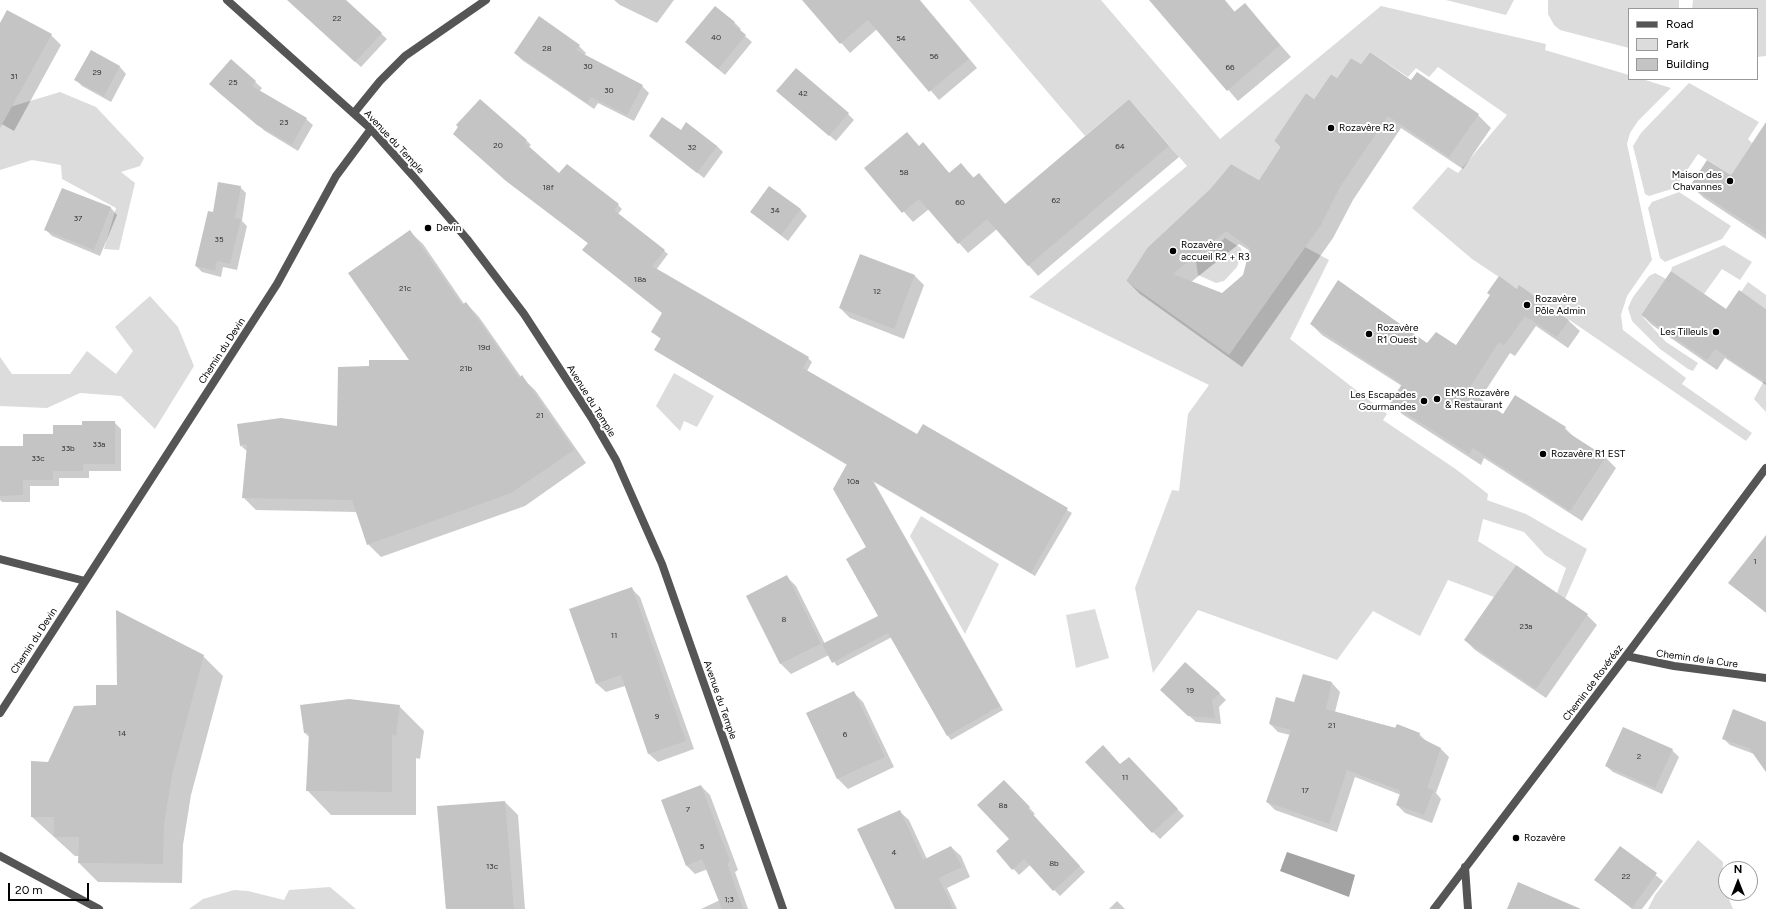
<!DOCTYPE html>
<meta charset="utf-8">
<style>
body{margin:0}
#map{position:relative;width:1766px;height:909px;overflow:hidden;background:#fff;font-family:Figtree,sans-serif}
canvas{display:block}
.legend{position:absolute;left:1628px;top:8px;width:130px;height:72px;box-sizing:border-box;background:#fff;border:1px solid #999;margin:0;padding:5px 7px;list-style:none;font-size:12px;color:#000}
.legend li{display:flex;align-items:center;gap:8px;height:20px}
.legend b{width:20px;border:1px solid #999}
.north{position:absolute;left:1718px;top:861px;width:40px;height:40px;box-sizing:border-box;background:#fff;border:1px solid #999;border-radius:50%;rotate:0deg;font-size:11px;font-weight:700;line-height:16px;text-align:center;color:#000}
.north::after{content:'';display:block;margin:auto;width:14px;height:18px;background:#000;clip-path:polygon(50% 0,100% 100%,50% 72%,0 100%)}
.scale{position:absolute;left:8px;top:883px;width:81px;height:18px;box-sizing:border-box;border:2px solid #000;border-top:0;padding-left:5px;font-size:12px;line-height:14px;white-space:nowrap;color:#000;-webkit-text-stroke:3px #fff;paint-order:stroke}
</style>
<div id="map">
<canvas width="1766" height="909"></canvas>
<ul class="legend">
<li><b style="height:5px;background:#555"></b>Road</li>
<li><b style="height:11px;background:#dcdcdc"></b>Park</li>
<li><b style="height:11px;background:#c4c4c4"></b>Building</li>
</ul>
<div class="north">N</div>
<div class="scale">20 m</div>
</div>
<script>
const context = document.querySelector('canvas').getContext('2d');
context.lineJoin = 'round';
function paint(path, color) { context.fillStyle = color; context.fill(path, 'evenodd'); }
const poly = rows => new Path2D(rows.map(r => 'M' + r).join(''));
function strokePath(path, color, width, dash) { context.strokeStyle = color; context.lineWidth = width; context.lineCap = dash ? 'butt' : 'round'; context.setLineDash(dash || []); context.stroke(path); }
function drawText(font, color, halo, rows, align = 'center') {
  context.font = font + ' Figtree,sans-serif'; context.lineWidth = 4; context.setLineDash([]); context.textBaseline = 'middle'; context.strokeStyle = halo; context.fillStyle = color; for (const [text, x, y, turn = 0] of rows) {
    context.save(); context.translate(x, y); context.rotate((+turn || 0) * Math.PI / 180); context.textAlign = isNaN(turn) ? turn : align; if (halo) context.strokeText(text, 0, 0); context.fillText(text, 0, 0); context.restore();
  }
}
paint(poly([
 [969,0,1101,0,1220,139,1381,6,1546,44,1545,50,1629,75,1629,79,1642,79,1671,88,1638,121,1630,133,1627,144,1652,260,1627,296,1621,315,1623,330,1686,378,1682,384,1752,433,1746,441,1520,286,1517,289,1472,259,1412,208,1448,167,1458,173,1507,115,1438,67,1429,77,1416,68,1408,77,1370,52,1361,64,1351,58,1337,78,1331,74,1314,99,1306,93,1274,141,1281,146,1259,180,1231,164,1210,189,1147,248,1126,281,1229,354,1305,247,1329,260,1290,339,1387,414,1383,420,1457,470,1488,494,1487,500,1526,514,1587,549,1565,599,1557,593,1566,568,1545,555,1524,532,1483,519,1478,541,1516,565,1494,597,1448,580,1420,636,1373,611,1337,660,1198,610,1153,673,1135,588,1172,490,1179,491,1188,414,1209,385,1029,297,1187,166,1129,99,1085,136],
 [1446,0,1514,0,1506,15],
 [1548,0,1679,0,1679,9,1629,9,1629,48,1560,30,1554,25,1548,14],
 [1693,0,1766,0,1766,56,1757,57,1757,9,1692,9],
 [1689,83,1759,122,1748,139,1752,143,1731,175,1698,154,1675,188,1649,196,1645,194,1633,146,1641,133],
 [60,92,96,107,144,158,140,166,121,172,135,183,119,250,104,249,116,208,62,179,61,165,32,160,0,170,0,110],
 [1679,192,1731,226,1722,239,1665,262,1660,258,1648,208,1652,202],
 [1225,238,1241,248,1242,252,1237,267,1224,281,1216,283,1198,275,1196,262],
 [1724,245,1752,262,1740,280,1722,269,1704,294,1671,271,1672,267],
 [1655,273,1666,279,1641,315,1666,342,1698,363,1693,371,1688,369,1660,349,1632,321,1628,308,1633,297,1649,276],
 [1748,282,1766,295,1766,309,1741,292],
 [150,296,178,327,194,366,155,429,121,396,80,393,47,408,0,406,0,357,12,374,70,374,87,351,116,374,133,351,115,327],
 [674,373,714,396,697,427,684,421,680,431,656,406],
 [1766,377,1766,412,1754,399],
 [921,516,999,564,965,634,910,536],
 [1095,609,1109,658,1076,668,1066,615],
 [1698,840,1723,862,1722,882,1733,909,1648,909,1655,895],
 [330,887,356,909,189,909,203,899,234,890,248,891,284,900,289,890]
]), '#dcdcdc');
paint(poly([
 [1287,852,1355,875,1349,897,1280,871]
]), '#a3a3a3');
paint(poly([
 [299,0,344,0,387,39,361,67,300,11],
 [614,0,674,0,657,23,620,5],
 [804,0,920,0,977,68,939,100,877,29,850,53],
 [1150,0,1225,0,1235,12,1255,16,1291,57,1238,101],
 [734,22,741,29,739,31,752,42,725,75,693,48],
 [0,25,51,35,61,45,14,131,0,123],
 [579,46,586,53,584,56,642,86,649,93,634,121,598,103,594,109,522,60,515,53],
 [91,51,120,67,126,74,111,102,82,86,75,79],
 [231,61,262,88,259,92,306,119,313,125,298,151,265,131,217,91],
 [1362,66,1412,81,1478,115,1491,128,1463,169,1401,128,1353,200,1333,238,1242,367,1140,294,1127,281,1260,182,1282,148,1275,141,1314,100,1338,80],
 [1239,244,1250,251,1244,276,1222,294,1191,282],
 [777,91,848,114,854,120,836,141],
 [480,100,527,141,531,145,529,147,559,175,618,205,622,209,618,214,668,254,656,270,808,358,812,362,807,371,917,436,923,425,1072,513,1035,576,874,482,1003,710,951,740,948,736,892,637,837,666,829,655,791,674,781,664,747,596,786,576,796,586,825,644,880,617,868,548,847,465,660,353,661,339,652,332,663,313,589,244,511,184],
 [1129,100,1179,157,1038,276,997,229,968,253,929,209,913,222,865,168,919,147,923,143,950,174,961,164,974,178,979,174,1006,205],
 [681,131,717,146,723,152,704,178,650,136],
 [1766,134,1766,239,1704,198,1691,186,1732,177],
 [240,187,246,193,242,221,247,226,237,270,223,267,221,277,202,272,196,266,209,212,214,213],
 [62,189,111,208,117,215,100,256,52,236,46,230],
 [800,209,807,216,788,241,751,212],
 [409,231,423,244,464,304,466,303,479,317,521,377,535,390,586,463,525,506,381,557,368,544,357,512,256,510,243,497,247,451,241,446,338,427,370,367,411,361],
 [914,275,924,285,904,339,850,318,840,308],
 [1517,290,1569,321,1580,331,1568,348,1536,326,1515,356,1510,353,1480,399,1503,415,1565,428,1575,438,1605,457,1616,468,1582,521,1484,458,1481,465,1402,414,1391,403,1402,386,1322,335,1311,324,1427,345,1457,347],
 [1726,310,1766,310,1766,385,1725,358,1717,370,1652,325,1642,315],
 [114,422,121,429,121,471,89,471,89,478,59,478,59,486,30,486,30,502,2,502,0,500,0,447,24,447,54,435,83,426],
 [1766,544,1766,613,1729,583],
 [631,588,640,597,694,749,658,762,649,754,625,686,606,692,597,684],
 [1587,615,1597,625,1546,698,1475,650,1465,640],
 [203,656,223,676,191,795,183,845,182,883,98,882,79,863,79,856,75,856,32,817,49,763,97,706],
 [1332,683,1340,692,1335,712,1419,734,1427,742,1441,749,1449,757,1436,793,1441,799,1432,823,1405,813,1397,805,1401,795,1355,777,1337,832,1275,810,1267,802,1290,735,1278,732,1270,724,1294,703],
 [853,692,863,702,894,767,848,789,838,779,807,713],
 [1219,693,1226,700,1219,707,1221,724,1196,722,1168,696],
 [399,706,424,731,420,759,416,758,416,815,331,815,307,790,309,737,305,733],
 [1766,723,1766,770,1754,754,1730,745,1723,738],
 [1672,750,1679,757,1662,794,1613,772,1606,766],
 [1135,765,1184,816,1160,839,1153,832,1120,766],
 [701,786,710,795,738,870,735,872,748,909,701,909,720,900,708,869,695,874,686,865],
 [1010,787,1035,814,1033,815,1085,872,1060,896,1030,865,1019,875,997,851,1010,839],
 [505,802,518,815,525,909,446,909,438,807],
 [899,811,909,820,927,859,951,847,961,856,970,877,947,888,957,909,898,909],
 [1620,847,1663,881,1642,909,1632,909,1595,880],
 [1117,901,1125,909,1109,909]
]), '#0003');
paint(poly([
 [287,0,346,0,382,33,355,62],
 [802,0,919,0,969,59,929,92,868,20,840,44],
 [1149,0,1224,0,1234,12,1245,3,1280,45,1227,91],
 [715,6,735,22,733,24,746,35,718,69,685,42],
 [7,10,52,34,0,128,0,23],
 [539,16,580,45,576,50,643,85,627,115,591,97,587,103,514,53],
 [91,50,120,66,104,96,74,80],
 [1370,52,1411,80,1417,72,1479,114,1449,157,1388,116,1340,187,1321,225,1229,355,1126,281,1147,248,1210,189,1231,164,1259,180,1281,146,1274,141,1306,93,1314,99,1331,74,1337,78,1351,58,1361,64],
 [1226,231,1250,248,1243,275,1222,293,1173,274],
 [231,59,256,81,252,86,307,118,292,145,257,125,209,84],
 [796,68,849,113,829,136,776,91],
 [480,99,527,140,525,143,559,173,567,164,619,204,614,210,665,250,652,266,809,357,803,368,917,434,923,424,1068,508,1031,573,872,480,1000,706,947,736,888,633,832,663,822,644,878,616,846,559,866,547,833,489,847,464,654,350,661,338,651,332,662,313,582,250,588,243,506,181,453,134,458,127,456,125],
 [1129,99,1169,146,1028,266,987,219,958,244,919,199,902,213,864,168,907,132,919,146,923,142,949,173,961,163,973,178,979,173,1005,204],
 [662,117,681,130,686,122,717,146,697,173,649,136],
 [1766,122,1766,235,1690,186,1707,160,1731,175],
 [218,182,241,186,235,218,241,219,230,264,217,261,215,271,195,266,208,211,213,212],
 [769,186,801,209,781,235,750,212],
 [62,188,111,207,94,250,44,230],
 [410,230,462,305,466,302,519,378,522,375,574,450,511,493,367,545,352,500,242,498,247,445,240,446,237,424,281,418,337,426,338,367,369,366,369,360,409,360,348,273],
 [860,254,915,275,894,329,839,308],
 [1671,271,1726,309,1739,290,1766,309,1766,383,1715,349,1707,360,1641,315],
 [1499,276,1517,289,1519,285,1569,320,1557,337,1525,316,1504,346,1499,342,1468,390,1503,414,1515,395,1566,427,1564,430,1606,457,1570,511,1473,448,1469,454,1390,403,1402,384,1310,324,1338,280,1427,343,1436,332,1456,345,1490,295,1487,293],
 [82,421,115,421,115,464,83,464,83,471,53,471,53,480,23,480,23,495,0,496,0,446,23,446,23,434,53,434,53,425,82,425],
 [1766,535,1766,612,1728,583],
 [1516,565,1588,614,1536,689,1464,640],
 [787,575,821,644,780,664,746,596],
 [632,587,686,741,648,754,621,675,596,684,569,609],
 [116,610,204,655,172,775,164,825,163,864,78,863,79,837,54,837,54,817,31,817,31,761,48,762,74,706,96,705,96,685,117,685],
 [1185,662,1220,693,1212,700,1215,718,1188,716,1160,690],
 [1303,674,1332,682,1326,709,1395,728,1397,724,1420,733,1419,737,1441,748,1427,788,1434,790,1424,815,1396,805,1401,791,1347,770,1329,824,1266,802,1291,730,1269,724,1276,697,1294,702],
 [854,691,885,757,837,779,806,713],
 [349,699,400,705,396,736,392,735,392,792,306,791,309,733,304,733,300,705],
 [1733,709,1766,722,1766,772,1749,748,1722,739],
 [1623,727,1673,749,1655,788,1605,766],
 [1103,745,1120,764,1129,757,1178,809,1152,833,1085,762],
 [1004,780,1030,807,1028,809,1080,866,1053,891,1024,859,1012,870,996,851,1009,839,977,805],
 [701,785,730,861,727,863,743,909,722,909,702,859,686,866,661,800],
 [505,801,514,909,446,909,437,806],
 [900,810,923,860,951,846,962,867,939,878,953,909,895,909,857,829],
 [1620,846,1657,873,1632,908,1594,880],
 [1518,882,1581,909,1507,909]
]), '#c4c4c4');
strokePath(poly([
 [227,0,371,129,414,177,467,239,524,314,591,417,616,460,662,564,783,909],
 [354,113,380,81,405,56,486,0],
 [0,559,85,581],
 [1626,656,1674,666,1766,678],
 [0,713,277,284,336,176,371,129],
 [0,856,99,909],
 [1465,867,1468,909],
 [1434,909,1626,656,1766,468]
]), '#555', 8);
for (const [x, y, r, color] of [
 [1331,128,4,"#000"],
 [1730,181,4,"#000"],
 [428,228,4,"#000"],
 [1173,251,4,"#000"],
 [1527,305,4,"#000"],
 [1716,332,4,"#000"],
 [1369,334,4,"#000"],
 [1437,399,4,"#000"],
 [1424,401,4,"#000"],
 [1543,454,4,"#000"],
 [1516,838,4,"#000"]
]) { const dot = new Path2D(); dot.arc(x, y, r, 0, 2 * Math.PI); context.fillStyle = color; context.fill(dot); strokePath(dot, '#fff', 1.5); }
drawText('8px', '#313131', null, [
 ["22",337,19],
 ["40",716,38],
 ["54",901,39],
 ["28",547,49],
 ["56",934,57],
 ["30",588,67],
 ["66",1230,68],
 ["29",97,73],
 ["31",14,77],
 ["25",233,83],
 ["30",609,91],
 ["42",803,94],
 ["23",284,123],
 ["20",498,146],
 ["64",1120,147],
 ["32",692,148],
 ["58",904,173],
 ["18f",548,188],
 ["62",1056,201],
 ["60",960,203],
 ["34",775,211],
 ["37",78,219],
 ["35",219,240],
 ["18a",640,280],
 ["21c",405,289],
 ["12",877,292],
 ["19d",484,348],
 ["21b",466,369],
 ["21",540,416],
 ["33a",99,445],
 ["33b",68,449],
 ["33c",38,459],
 ["10a",853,482],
 ["1",1755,562],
 ["8",784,620],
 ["23a",1526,627],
 ["11",614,636],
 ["19",1190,691],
 ["9",657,717],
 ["21",1332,726],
 ["14",122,734],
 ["6",845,735],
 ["2",1639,757],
 ["11",1125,778],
 ["17",1305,791],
 ["8a",1003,806],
 ["7",688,810],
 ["5",702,847],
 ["4",894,853],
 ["8b",1054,864],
 ["13c",492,867],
 ["22",1626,877],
 ["1;3",729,900]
]);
drawText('10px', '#000', '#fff', [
 ["Rozavère R2",1339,128],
 ["Maison des",1722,175,"right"],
 ["Chavannes",1722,187,"right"],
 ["Devin",436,228],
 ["Rozavère",1181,245],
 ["accueil R2 + R3",1181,257],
 ["Rozavère",1535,299],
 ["Pôle Admin",1535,311],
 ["Rozavère",1377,328],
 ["R1 Ouest",1377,340],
 ["Les Tilleuls",1708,332,"right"],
 ["EMS Rozavère",1445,393],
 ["& Restaurant",1445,405],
 ["Les Escapades",1416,395,"right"],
 ["Gourmandes",1416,407,"right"],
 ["Rozavère R1 EST",1551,454],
 ["Rozavère",1524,838]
], 'left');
drawText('10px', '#000', '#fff', [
 ["Avenue du Temple",394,142,47],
 ["Chemin du Devin",222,351,-57],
 ["Avenue du Temple",591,401,58],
 ["Chemin du Devin",34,641,-57],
 ["Chemin de la Cure",1697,659,8],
 ["Chemin de Rovéréaz",1593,683,-53],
 ["Avenue du Temple",720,700,71]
]);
</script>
